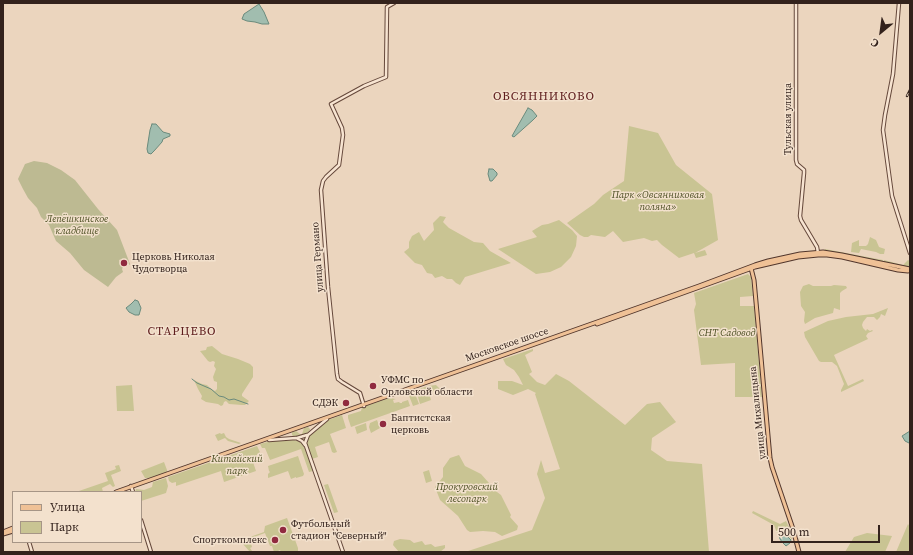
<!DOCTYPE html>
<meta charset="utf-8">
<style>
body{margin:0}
#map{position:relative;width:913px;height:555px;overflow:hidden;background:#ebd5be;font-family:"Source Serif 4",serif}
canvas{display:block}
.frame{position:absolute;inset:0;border:4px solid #33221c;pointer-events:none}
.legend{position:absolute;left:12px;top:491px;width:130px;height:52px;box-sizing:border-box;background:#f3e1cd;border:1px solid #a69586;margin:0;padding:5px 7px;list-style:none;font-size:12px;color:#33221c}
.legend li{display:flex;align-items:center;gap:8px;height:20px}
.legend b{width:20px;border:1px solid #a69586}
.north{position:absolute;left:861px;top:12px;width:40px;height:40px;-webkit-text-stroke:3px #f3e1cd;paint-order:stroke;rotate:209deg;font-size:11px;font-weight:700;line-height:16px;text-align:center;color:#33221c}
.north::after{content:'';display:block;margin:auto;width:14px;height:18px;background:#33221c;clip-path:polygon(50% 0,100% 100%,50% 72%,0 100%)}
.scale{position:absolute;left:771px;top:525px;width:109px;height:18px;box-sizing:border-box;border:2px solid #33221c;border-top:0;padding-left:5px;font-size:12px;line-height:14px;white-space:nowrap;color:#33221c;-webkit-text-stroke:3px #f3e1cd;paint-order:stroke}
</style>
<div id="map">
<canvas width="913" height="555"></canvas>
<div class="frame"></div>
<ul class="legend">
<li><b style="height:5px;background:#efc196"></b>Улица</li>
<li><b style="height:11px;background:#c9c493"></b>Парк</li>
</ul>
<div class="north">С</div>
<div class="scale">500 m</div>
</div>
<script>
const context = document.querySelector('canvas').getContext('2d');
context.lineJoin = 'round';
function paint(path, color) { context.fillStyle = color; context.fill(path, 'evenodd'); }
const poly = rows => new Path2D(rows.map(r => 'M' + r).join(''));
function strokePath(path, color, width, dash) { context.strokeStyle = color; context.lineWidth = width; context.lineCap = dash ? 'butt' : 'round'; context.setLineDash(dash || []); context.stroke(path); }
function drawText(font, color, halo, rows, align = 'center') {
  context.font = font + ' "Source Serif 4",serif'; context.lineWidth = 3; context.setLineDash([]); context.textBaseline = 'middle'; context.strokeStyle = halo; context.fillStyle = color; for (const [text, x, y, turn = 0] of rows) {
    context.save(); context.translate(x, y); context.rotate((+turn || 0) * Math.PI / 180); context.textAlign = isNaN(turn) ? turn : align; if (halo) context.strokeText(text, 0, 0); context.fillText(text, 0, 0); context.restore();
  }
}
paint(poly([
 [629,126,658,133,676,165,712,194,718,240,695,253,705,250,707,255,696,258,694,253,679,258,662,245,657,240,652,241,644,238,623,242,613,231,605,237,591,235,588,237,584,237,580,235,567,223,594,204,603,195,624,181],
 [440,216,446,217,443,222,449,228,474,242,483,243,490,251,511,263,465,277,460,285,456,283,452,279,447,279,442,276,435,278,432,274,427,273,422,265,415,263,404,252,409,248,409,242,412,236,419,232,424,241,434,230,433,223],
 [559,220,572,230,577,236,576,246,571,257,561,267,550,272,536,274,498,249,537,237,532,231,542,225,548,224],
 [870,237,876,240,879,247,885,249,884,254,880,254,876,252,861,249,859,253,851,252,852,243,859,240,859,246,866,246,868,244],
 [825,249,883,260,882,263,824,251],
 [884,260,903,265,908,260,910,261,910,267,909,268,884,263],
 [748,274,751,277,753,296,740,297,740,306,754,306,762,397,735,397,735,363,701,365,694,310,696,304,694,293],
 [809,284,813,286,831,286,834,285,846,286,847,288,842,291,840,293,840,310,834,308,833,313,815,318,805,324,804,321,805,312,801,306,800,292,803,286],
 [888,308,885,316,881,314,880,317,877,320,874,317,867,317,863,322,862,325,863,328,866,331,867,329,870,331,872,330,873,331,868,333,866,336,868,339,836,354,834,355,848,386,863,379,864,381,841,392,841,390,844,384,837,366,832,362,821,362,819,361,805,337,804,332,828,321,846,317,873,314],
 [212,346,222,354,238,359,250,364,253,367,253,377,242,394,242,396,249,401,245,405,242,405,229,404,226,401,224,402,223,405,221,406,218,404,206,402,201,399,202,396,198,389,194,380,202,384,207,385,211,389,215,391,217,389,217,382,214,381,213,377,216,369,214,366,215,362,213,361,210,362,208,361,200,351,206,350,207,347],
 [533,349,533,351,525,355,532,372,529,374,537,382,545,385,556,374,569,381,625,425,647,404,660,402,676,422,652,438,651,450,667,461,702,464,709,552,465,552,532,530,545,498,537,474,541,460,545,473,560,469,535,394,536,393,528,389,513,395,498,389,498,381,512,381,523,385,519,377,514,370,506,365,503,359],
 [132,385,134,411,117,411,116,386],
 [436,385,440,389,429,393,431,400,420,404,416,390,428,386],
 [414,391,419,404,413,406,408,393],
 [389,398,396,399,393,400,394,403,399,402,400,403,402,403,402,402,408,400,410,406,351,427,348,418,348,415,361,411,362,407],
 [342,415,346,428,330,434,337,452,334,453,332,452,329,442,315,447,318,457,312,459,307,444,308,437,328,420],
 [377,420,380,428,371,433,369,427,370,423],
 [366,423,367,430,357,434,355,427],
 [308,427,310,429,310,430,306,434,296,437,294,437,292,435,292,432,296,431,300,434,302,434,304,428],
 [220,433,221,434,224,433,226,437,229,439,241,443,239,444,228,441,225,438,218,441,215,435],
 [293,440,299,441,304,445,313,471,309,472,301,449,270,460,265,448,262,448,260,444,271,441],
 [257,446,260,452,257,454,257,458,253,462,256,471,224,482,221,471,176,486,176,482,172,483,169,481,168,477],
 [459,455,465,466,481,474,497,492,501,495,511,515,510,517,518,526,517,530,502,536,495,532,483,531,470,532,467,530,458,516,440,500,435,487,443,477,443,468,450,458],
 [298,456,304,474,303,476,296,478,296,477,291,479,288,471,268,478,268,474,270,472,269,471,268,466],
 [164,462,167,470,167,472,160,475,153,477,148,478,145,478,141,471],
 [119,465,121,471,111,475,115,486,113,487,110,484,102,488,103,492,76,492,108,481,105,473,116,469,115,466],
 [429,470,432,481,426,483,423,472],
 [166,478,168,486,166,493,141,501,141,492,135,492,136,489,144,490,152,487,153,482],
 [328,484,338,512,334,513,324,485],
 [753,511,780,524,786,521,790,529,787,532,792,538,792,540,790,537,785,532,777,533,774,525,752,513],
 [287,518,298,548,298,551,281,552,280,550,278,551,279,552,274,552,272,546,270,546,265,533,251,538,250,537,264,532,265,526],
 [908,524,910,527,910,552,896,552],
 [867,533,892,536,885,552,845,552,854,537],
 [249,537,252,547,250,548,252,551,252,552,250,552,242,543,241,540],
 [400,539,410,540,414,543,422,541,425,545,431,544,435,547,445,545,445,548,440,552,399,552,393,545,394,541]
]), '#c9c493');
paint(poly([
 [34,161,47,163,61,170,75,180,98,209,117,230,130,264,130,265,122,259,119,260,120,263,124,265,122,269,123,272,116,277,108,287,84,270,70,253,56,241,49,225,41,217,37,208,28,198,23,189,18,179,25,164]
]), '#bdba92');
const water = poly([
 [259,4,264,12,269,24,262,24,255,22,247,21,242,19,244,14,259,4],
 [528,108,532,110,537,116,533,120,514,137,512,136,528,108],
 [152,124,156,124,163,132,170,134,170,136,163,139,162,142,154,151,151,154,148,153,147,149,150,130,152,124],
 [489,169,493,169,497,173,497,175,492,181,490,181,488,174,489,169],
 [135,300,138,301,141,308,139,315,135,315,129,312,126,308,131,304,135,300],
 [910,431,910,443,909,443,905,441,902,436,910,431],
 [782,534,785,534,791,540,790,543,786,546,782,542,780,539,779,536,782,534]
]);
paint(water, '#a1bdaf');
strokePath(water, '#6a8a7c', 1);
strokePath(poly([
 [192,379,197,383,211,389,219,396,224,397,229,400,234,399,248,404]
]), '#6a8a7c', 1);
const secondary = poly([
 [796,3,796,160,797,164,804,170,804,173,800,216,801,220,817,247,818,253],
 [899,3,893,74,885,115,883,130,892,196,910,253],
 [364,406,360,393,342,382,338,379,337,374,328,287,321,190,323,181,326,177,339,165,343,135,342,128,331,104,364,86,386,77,387,7,394,3],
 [327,419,308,435,305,443,343,552],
 [297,438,307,435],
 [269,440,296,438,302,441,305,445],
 [131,486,133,492],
 [141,520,151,552],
 [29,542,32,552]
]);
const primary = poly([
 [751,268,754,280,758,324,770,458,772,467,793,529,799,552],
 [597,324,755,267,798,257,818,255,827,255,842,257,898,270,908,271],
 [116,492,699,286,755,265,768,261,800,254,823,252,842,255,910,269],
 [3,532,13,528],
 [3,534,13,531]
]);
strokePath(secondary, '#65483b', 4.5);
strokePath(primary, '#51362c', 5);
strokePath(secondary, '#f7e4d1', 2.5);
strokePath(primary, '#efc196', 3);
const rail = poly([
 [907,96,910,90]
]);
strokePath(rail, '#33221c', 2.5);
strokePath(rail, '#f3e1cd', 1, [3]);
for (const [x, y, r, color] of [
 [124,263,4,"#902a3f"],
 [373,386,4,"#902a3f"],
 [346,403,4,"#902a3f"],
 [383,424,4,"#902a3f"],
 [283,530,4,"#902a3f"],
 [275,540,4,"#902a3f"]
]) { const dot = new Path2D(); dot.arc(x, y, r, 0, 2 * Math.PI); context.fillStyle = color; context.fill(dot); strokePath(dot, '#f3e1cd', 1.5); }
drawText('10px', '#33221c', '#f3e1cd', [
 ["Тульская улица",788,119,-90],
 ["улица Германо",318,257,-94],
 ["Московское шоссе",507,345,-19],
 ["улица Михалицына",758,413,-96]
]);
drawText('italic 10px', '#4c4f23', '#f3e1cd', [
 ["Парк «Овсянниковая",658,195],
 ["поляна»",658,207],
 ["Лепёшкинское",77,219],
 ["кладбище",77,231],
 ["СНТ Садовод",727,333],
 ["Китайский",237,459],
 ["парк",237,471],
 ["Прокуровский",467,487],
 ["лесопарк",467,499]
]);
drawText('10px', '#33221c', '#f3e1cd', [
 ["Церковь Николая",132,257],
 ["Чудотворца",132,269],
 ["УФМС по",381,380],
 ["Орловской области",381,392],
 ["СДЭК",338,403,"right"],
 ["Баптистская",391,418],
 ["церковь",391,430],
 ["Футбольный",291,524],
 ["стадион \"Северный\"",291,536],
 ["Спорткомплекс",267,540,"right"]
], 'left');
context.letterSpacing = '1px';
drawText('12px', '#5e1d1d', '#f3e1cd', [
 ["ОВСЯННИКОВО",544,97],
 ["СТАРЦЕВО",182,332]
]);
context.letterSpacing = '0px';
</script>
